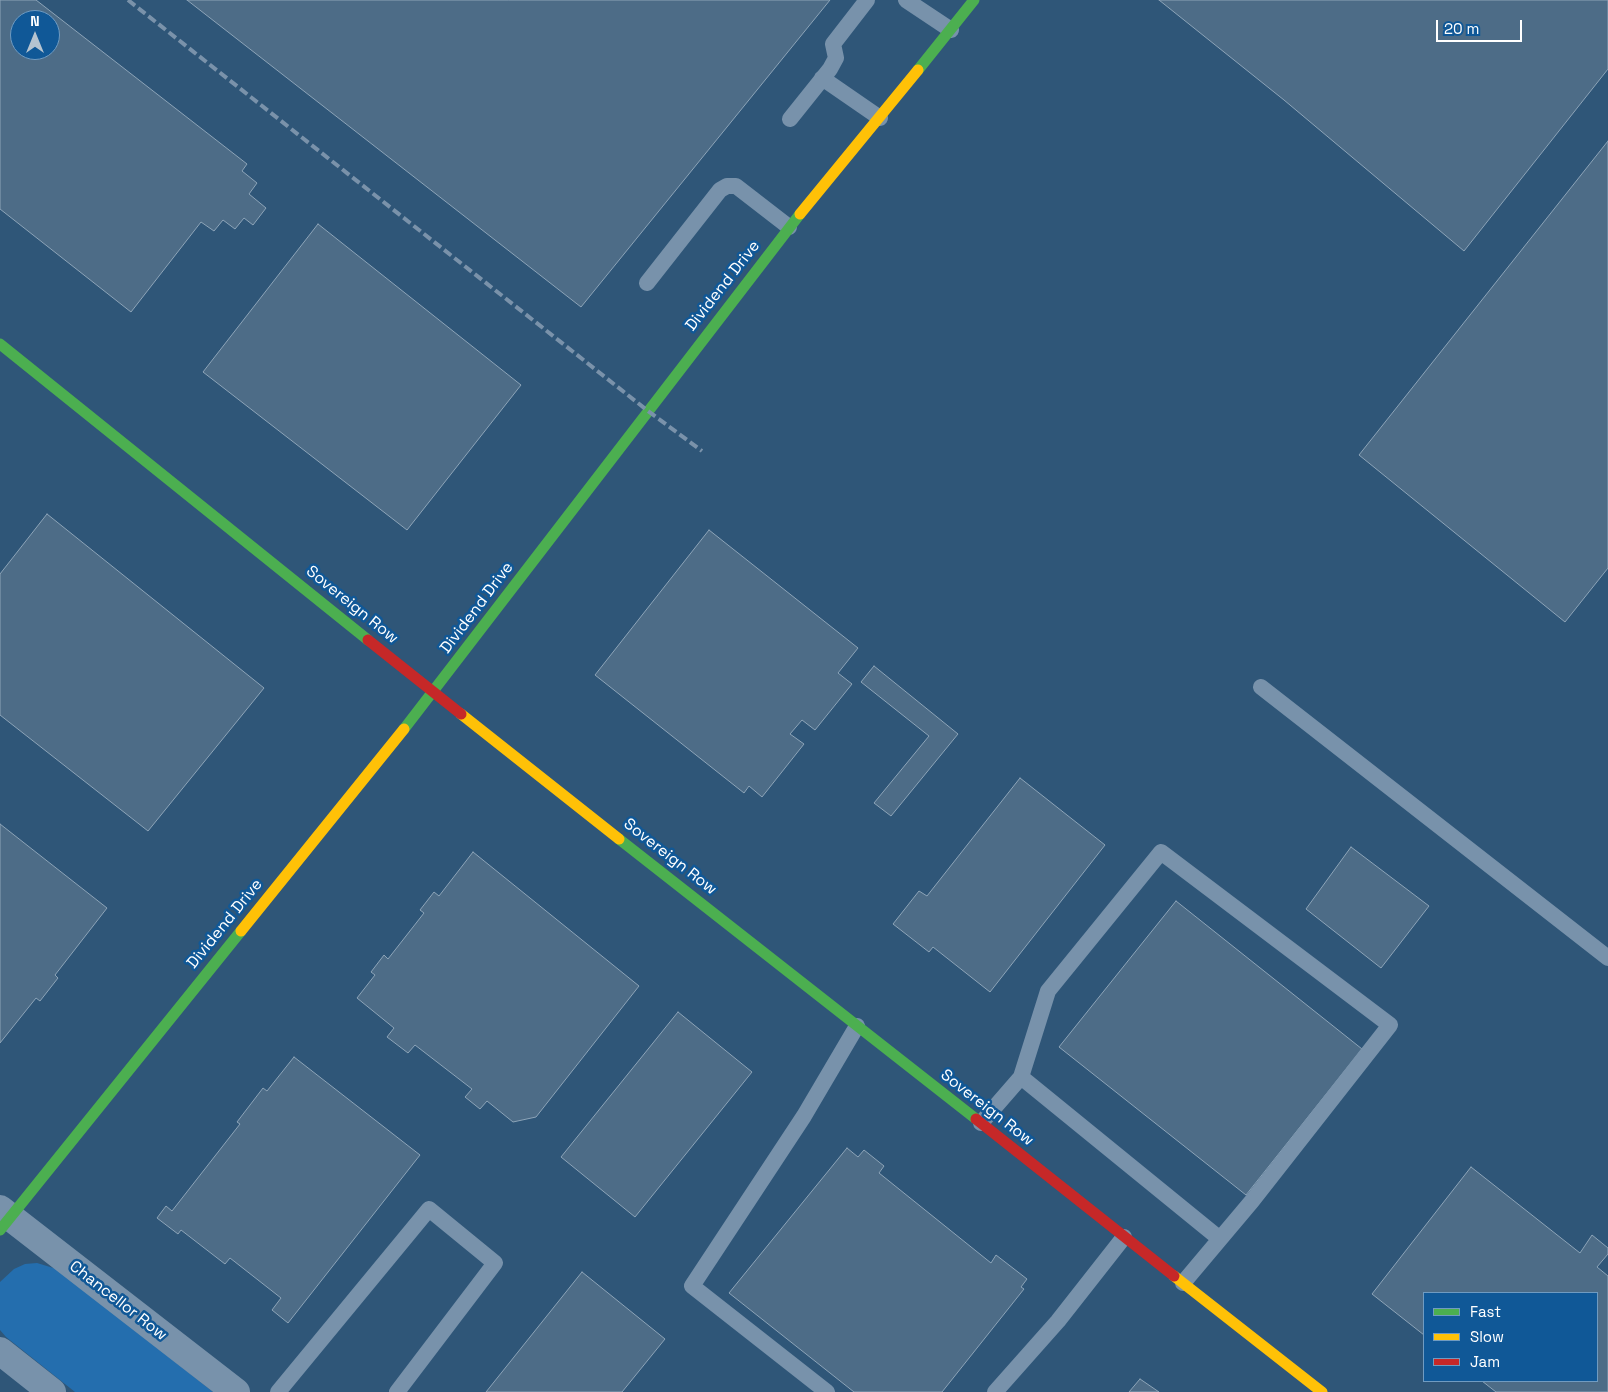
<!DOCTYPE html>
<style>
body{margin:0}
#map{position:relative;width:1608px;height:1392px;overflow:hidden;background:#2f5678;font-family:"Space Grotesk",sans-serif}
canvas{display:block}
.legend{position:absolute;left:1423px;top:1292px;width:175px;height:90px;box-sizing:border-box;background:#105897;border:1px solid #709bc1;margin:0;padding:6px 9px;list-style:none;font-size:15px;color:#fff}
.legend li{display:flex;align-items:center;gap:10px;height:25px}
.legend b{width:25px;border:1px solid #709bc1}
.north{position:absolute;left:10px;top:10px;width:50px;height:50px;box-sizing:border-box;background:#105897;border:1px solid #709bc1;border-radius:50%;rotate:0deg;font-size:14px;font-weight:700;line-height:20px;text-align:center;color:#fff}
.north::after{content:'';display:block;margin:auto;width:18px;height:22px;background:#b6c4d0;clip-path:polygon(50% 0,100% 100%,50% 72%,0 100%)}
.scale{position:absolute;left:1436px;top:20px;width:86px;height:22px;box-sizing:border-box;border:2px solid #fff;border-top:0;padding-left:6px;font-size:15px;line-height:18px;white-space:nowrap;color:#fff;-webkit-text-stroke:4px #105897;paint-order:stroke}
</style>
<div id="map">
<canvas width="1608" height="1392"></canvas>
<ul class="legend">
<li><b style="height:6px;background:#4caf50"></b>Fast</li>
<li><b style="height:6px;background:#ffc107"></b>Slow</li>
<li><b style="height:6px;background:#c62828"></b>Jam</li>
</ul>
<div class="north">N</div>
<div class="scale">20 m</div>
</div>
<script>
const context = document.querySelector('canvas').getContext('2d');
context.lineJoin = 'round';
function paint(path, color) { context.fillStyle = color; context.fill(path, 'evenodd'); }
const poly = rows => new Path2D(rows.map(r => 'M' + r).join(''));
function strokePath(path, color, width, dash) { context.strokeStyle = color; context.lineWidth = width; context.lineCap = dash ? 'butt' : 'round'; context.setLineDash(dash || []); context.stroke(path); }
function drawText(font, color, halo, rows, align = 'center') {
  context.font = font + ' "Space Grotesk",sans-serif'; context.lineWidth = 5; context.setLineDash([]); context.textBaseline = 'middle'; context.strokeStyle = halo; context.fillStyle = color; for (const [text, x, y, turn = 0] of rows) {
    context.save(); context.translate(x, y); context.rotate((+turn || 0) * Math.PI / 180); context.textAlign = isNaN(turn) ? turn : align; if (halo) context.strokeText(text, 0, 0); context.fillText(text, 0, 0); context.restore();
  }
}
paint(poly([
 [37,1263,60,1270,213,1392,75,1392,6,1337,0,1330,0,1282,14,1269,25,1264]
]), '#246eae');
const building = poly([
 [0,0,36,0,247,164,242,171,257,183,249,194,266,208,253,225,244,218,235,229,223,220,214,231,201,222,131,312,0,209,0,0],
 [20,20,50,20,50,50,20,50,20,20],
 [187,0,830,0,581,307,187,0],
 [1159,0,1608,0,1608,69,1464,251,1284,100,1159,0],
 [1608,141,1608,568,1565,622,1359,455,1608,141],
 [318,224,521,385,407,530,203,372,318,224],
 [47,514,264,688,148,831,0,715,0,574,47,514],
 [709,530,858,648,838,673,852,684,815,730,802,720,790,734,804,744,762,797,749,786,744,793,595,675,709,530],
 [874,666,958,734,891,816,874,803,929,736,861,682,874,666],
 [1020,778,1105,845,990,992,933,947,929,952,893,924,919,891,927,896,1020,778],
 [0,824,107,908,55,975,58,978,40,1001,36,998,0,1043,0,824],
 [1351,847,1429,906,1381,968,1306,909,1351,847],
 [473,852,639,986,536,1117,513,1122,487,1101,480,1109,465,1097,472,1089,415,1045,408,1053,387,1037,394,1028,357,998,375,975,371,972,384,955,388,959,424,913,420,910,434,892,439,896,473,852],
 [1176,901,1362,1049,1246,1195,1059,1047,1176,901],
 [678,1012,752,1072,635,1217,561,1157,678,1012],
 [294,1057,420,1155,288,1323,272,1310,281,1298,230,1258,225,1264,181,1230,178,1234,157,1218,166,1206,172,1211,240,1124,237,1122,263,1088,267,1091,294,1057],
 [847,1148,858,1157,864,1150,884,1166,879,1173,991,1263,996,1255,1027,1279,1021,1287,1024,1289,942,1392,854,1392,729,1293,847,1148],
 [1471,1167,1580,1253,1592,1235,1608,1248,1608,1254,1597,1267,1608,1276,1608,1392,1496,1392,1482,1381,1597,1381,1597,1293,1424,1293,1424,1335,1372,1294,1471,1167],
 [582,1272,665,1339,622,1392,486,1392,582,1272],
 [1140,1379,1159,1392,1129,1392,1140,1379]
]);
paint(building, '#4d6c87');
strokePath(building, '#8da4b8', 1);
strokePath(poly([
 [906,0,951,30],
 [822,78,880,118],
 [790,119,830,69,836,58,833,44,867,0],
 [647,283,720,190,727,186,736,186,789,227],
 [1261,687,1608,958],
 [1021,1077,1048,991,1161,852,1390,1025,1252,1201,1220,1239],
 [981,1123,1021,1077,1220,1239,1183,1283],
 [278,1392,429,1209,495,1263,397,1392],
 [827,1392,692,1286,804,1116,857,1026],
 [995,1392,1058,1321,1124,1237]
]), '#7892ab', 16);
strokePath(poly([
 [0,1209,236,1392],
 [0,1351,52,1392]
]), '#7892ab', 28);
strokePath(poly([
 [918,70,974,0],
 [0,344,368,640],
 [404,729,800,214],
 [619,839,976,1119],
 [0,1230,241,931]
]), '#4caf50', 11);
strokePath(poly([
 [800,214,918,70],
 [461,714,619,839],
 [241,931,404,729],
 [1174,1276,1322,1392]
]), '#ffc107', 11);
strokePath(poly([
 [368,640,461,714],
 [976,1119,1174,1276]
]), '#c62828', 11);
strokePath(poly([
 [128,0,648,411,702,451]
]), '#7a92aa', 4, [9, 4]);
drawText('16px', '#fff', '#105897', [
 ["Dividend Drive",723,286,-52],
 ["Sovereign Row",352,605,39],
 ["Dividend Drive",477,608,-53],
 ["Sovereign Row",670,857,38],
 ["Dividend Drive",225,924,-51],
 ["Sovereign Row",987,1108,38],
 ["Chancellor Row",118,1301,38]
]);
</script>
